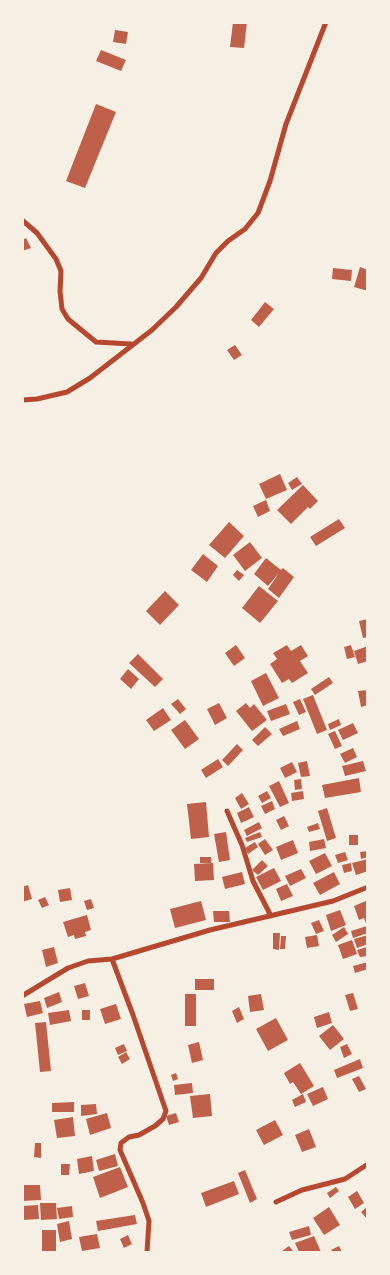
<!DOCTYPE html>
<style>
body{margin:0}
#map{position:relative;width:390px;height:1275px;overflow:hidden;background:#f6efe4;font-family:"Nunito Sans",sans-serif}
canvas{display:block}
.frame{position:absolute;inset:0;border:24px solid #f6efe4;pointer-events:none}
</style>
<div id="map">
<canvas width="390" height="1275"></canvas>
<div class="frame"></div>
</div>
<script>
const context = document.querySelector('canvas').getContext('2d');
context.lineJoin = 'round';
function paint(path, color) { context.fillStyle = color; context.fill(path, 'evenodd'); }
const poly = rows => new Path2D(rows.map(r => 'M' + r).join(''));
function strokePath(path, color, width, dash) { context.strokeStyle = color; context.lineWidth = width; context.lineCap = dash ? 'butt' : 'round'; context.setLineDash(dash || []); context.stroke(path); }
paint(poly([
 [233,22,247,22,244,48,230,47],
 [115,30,128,32,126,44,113,42],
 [101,50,126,60,121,71,96,61],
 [96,104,116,112,85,188,66,181],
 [26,238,31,248,22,251,22,240],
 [360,267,368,270,368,291,354,287],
 [333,268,352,270,351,281,332,279],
 [265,302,274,309,259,327,251,320],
 [235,345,242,355,234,360,227,350],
 [280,474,287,490,266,499,259,484],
 [297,477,302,484,292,490,288,483],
 [303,485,318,501,310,509,308,507,291,524,277,510],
 [266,500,270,511,258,517,253,506],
 [339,519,345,528,316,546,310,537],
 [229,522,244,536,225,558,209,545],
 [250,542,262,558,245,571,233,555],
 [203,554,218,566,207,582,191,570],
 [266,558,281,570,283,568,294,577,279,598,268,589,279,573,268,586,254,574],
 [237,570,244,575,239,581,233,575],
 [259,586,278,601,260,623,242,608],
 [165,591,179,605,160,625,146,611],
 [368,619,368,637,363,638,359,621],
 [236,645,245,658,234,666,225,653],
 [287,645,291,651,301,645,308,656,300,661,308,673,292,683,289,679,282,683,270,664,277,659,273,653],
 [351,645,355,657,347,659,344,647],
 [368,646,368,661,358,664,354,651],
 [138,654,163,679,155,687,129,663],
 [128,669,139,679,131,689,120,679],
 [266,673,279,698,263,706,251,681],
 [329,677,333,683,315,695,311,689],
 [368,690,368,705,361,707,358,691],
 [313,695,327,730,317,734,303,699],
 [178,699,186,709,180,714,171,704],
 [300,699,306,712,299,715,293,702],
 [219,703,227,718,215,725,207,709],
 [246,703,250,708,254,704,267,720,252,731,236,711],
 [286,704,290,714,271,721,267,711],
 [163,708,171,720,154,731,146,720],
 [339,719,341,725,330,730,328,724],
 [185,720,199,739,185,749,171,730],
 [297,721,300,729,283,736,279,729],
 [353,723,358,733,343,740,338,730],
 [265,727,272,734,258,746,252,740],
 [335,731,342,746,335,749,328,734],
 [237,744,243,750,228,766,222,760],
 [353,748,357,757,345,763,340,754],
 [218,759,223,767,206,778,201,770],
 [307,761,310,776,301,777,298,763],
 [363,761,366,771,345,776,342,766],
 [292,762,297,772,285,778,280,768],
 [359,778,361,792,325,798,322,785],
 [301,779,302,789,295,790,294,780],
 [279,781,289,803,280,807,269,786],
 [267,791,271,798,262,803,258,796],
 [303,791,304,799,292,801,291,793],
 [242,793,249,804,241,809,235,798],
 [272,801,275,809,265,814,261,806],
 [206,802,209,837,191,839,187,804],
 [249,807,254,817,241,823,237,813],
 [327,808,336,838,327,841,318,811],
 [284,816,289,826,281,830,276,820],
 [259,822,262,828,247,836,244,830],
 [318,823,320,829,309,832,307,827],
 [226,832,230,860,219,862,214,834],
 [260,832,262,837,247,842,245,838],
 [349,835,358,835,358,845,349,845],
 [265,839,273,850,265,855,258,844],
 [324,839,326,848,310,851,309,842],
 [293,840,298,853,281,860,276,847],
 [255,842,258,847,248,854,245,848],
 [368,851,368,857,361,859,360,852],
 [345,852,348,860,338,863,335,855],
 [325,853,332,866,316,874,309,861],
 [200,857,211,857,211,863,200,863],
 [368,859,368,871,356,875,352,863],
 [262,860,268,866,258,875,252,870],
 [213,863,214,880,195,881,194,864],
 [351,863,352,871,344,873,342,865],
 [274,868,281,881,263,890,256,877],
 [301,869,306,878,290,886,285,876],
 [242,872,245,884,225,889,222,877],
 [334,872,340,884,320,895,313,883],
 [287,884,293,896,281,901,276,889],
 [28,885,32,899,22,902,22,887],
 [70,888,72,900,60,902,58,890],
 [45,897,49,905,42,908,38,900],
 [91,899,94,908,87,910,84,901],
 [201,901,206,920,175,928,170,909],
 [366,901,368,933,353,938,351,931,367,926,364,918,359,920,354,906],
 [340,910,346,925,331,931,326,915],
 [213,911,229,911,230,922,214,922],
 [87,915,91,930,85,932,86,936,75,939,74,935,68,937,63,922],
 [319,920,324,931,316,934,311,923],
 [344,927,348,934,336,942,332,935],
 [273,933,280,933,279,950,273,949],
 [317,935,319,946,307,948,305,937],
 [368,935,368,944,357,948,354,939],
 [281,936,286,936,285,949,280,949],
 [352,940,357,954,343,959,338,945],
 [54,947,58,963,46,967,42,950],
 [367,947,368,956,360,957,357,950],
 [368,962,368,969,355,973,353,966],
 [195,979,214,979,214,990,195,990],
 [85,983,89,996,78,999,74,986],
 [59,992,62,1002,47,1008,44,998],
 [353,993,358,1009,350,1011,345,995],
 [185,994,196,994,196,1026,185,1026],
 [261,994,264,1010,250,1012,248,996],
 [40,1001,43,1013,27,1017,24,1004],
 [116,1004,121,1019,105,1024,100,1009],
 [239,1007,244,1019,237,1023,232,1011],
 [69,1010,71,1021,50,1025,48,1013],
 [82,1010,90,1010,90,1020,82,1020],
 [329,1012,332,1023,317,1028,314,1017],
 [276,1018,288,1040,268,1051,256,1029],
 [46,1022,51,1071,40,1072,35,1023],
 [333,1025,344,1039,330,1050,319,1036],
 [199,1042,203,1060,192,1063,188,1045],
 [124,1044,127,1051,118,1055,115,1048],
 [347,1044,352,1054,344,1058,340,1047],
 [126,1052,130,1059,122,1064,118,1057],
 [360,1059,363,1068,337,1078,334,1070],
 [300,1063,314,1086,301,1094,293,1082,290,1084,284,1073],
 [176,1073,178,1079,173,1081,171,1075],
 [359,1076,366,1089,359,1092,352,1079],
 [192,1083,193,1093,175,1095,174,1085],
 [323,1087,328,1099,313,1106,307,1094],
 [210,1094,212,1116,193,1118,190,1096],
 [303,1094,306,1102,295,1107,292,1100],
 [74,1102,74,1112,52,1112,52,1103],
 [96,1104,97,1114,81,1116,81,1105],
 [107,1113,111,1128,90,1135,86,1119],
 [176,1113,179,1122,169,1125,166,1116],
 [73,1117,75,1136,57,1138,54,1120],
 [275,1120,283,1135,264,1145,256,1130],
 [309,1129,316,1147,302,1152,295,1135],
 [35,1143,41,1143,41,1158,34,1157],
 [115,1154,118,1166,99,1171,96,1160],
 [92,1156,94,1171,79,1174,77,1159],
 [61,1164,70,1164,69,1175,61,1175],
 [120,1167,128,1187,100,1198,93,1177],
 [245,1170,257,1199,250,1203,238,1173],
 [234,1181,239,1194,206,1207,201,1193],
 [22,1185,40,1185,41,1200,22,1201],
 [336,1187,339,1191,330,1198,327,1193],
 [357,1191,364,1203,355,1209,348,1197],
 [40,1203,56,1203,57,1219,41,1220],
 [38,1205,39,1219,22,1220,22,1206],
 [72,1206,73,1217,59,1219,57,1208],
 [368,1206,368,1220,361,1212],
 [329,1207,340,1225,324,1235,313,1218],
 [135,1215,137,1224,98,1231,96,1221],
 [69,1221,72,1239,60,1242,57,1224],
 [309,1226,311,1235,292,1240,289,1232],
 [42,1230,56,1230,56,1252,42,1252],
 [97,1234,100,1248,82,1251,79,1237],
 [128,1235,132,1244,124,1248,120,1239],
 [314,1236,321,1252,299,1252,295,1243],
 [289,1246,294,1252,283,1252,282,1251],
 [339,1246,342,1252,332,1252,331,1250]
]), '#bf614a');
strokePath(poly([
 [22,220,37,233,56,259,61,271,60,291,62,309,68,319,96,342,131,344],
 [22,400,37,399,67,392,90,378,152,330,176,307,201,278,216,253,228,241,245,229,258,213,270,181,286,124,326,22],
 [227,811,242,845,253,881,271,916],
 [112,959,133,1015,166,1111,163,1119,155,1126,139,1135,129,1137,121,1143,120,1150,143,1203,149,1221,147,1252],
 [22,996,68,968,88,961,112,959,210,930,333,901,368,887],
 [276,1202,302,1190,345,1179,368,1164]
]), '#b5482f', 5);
</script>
